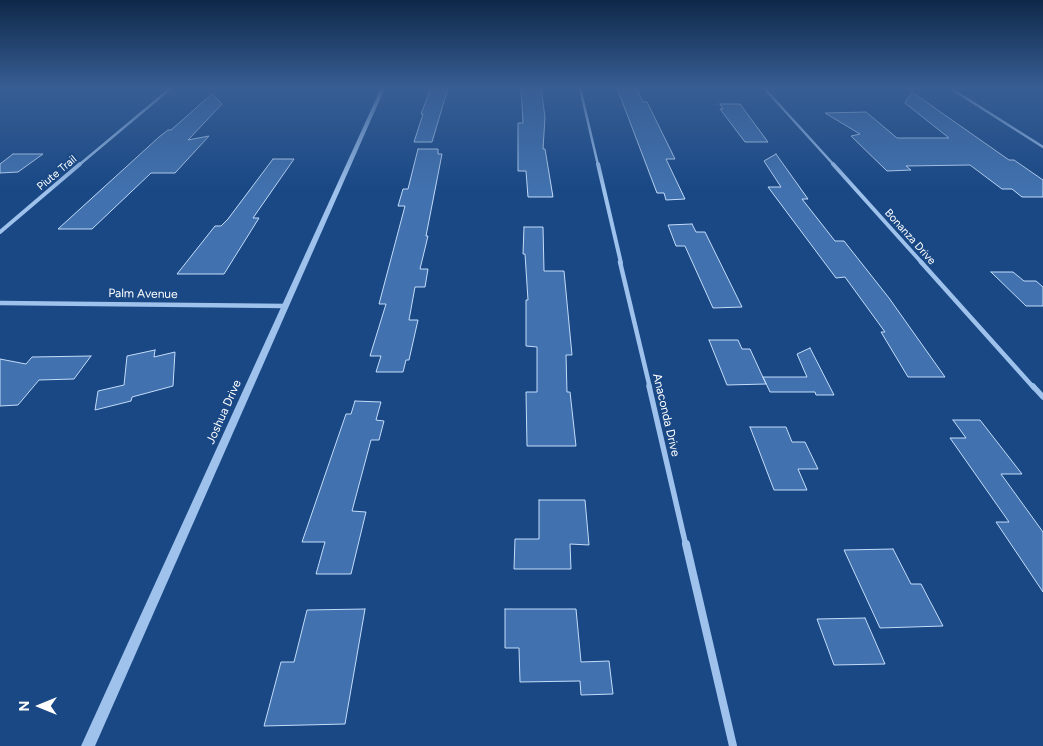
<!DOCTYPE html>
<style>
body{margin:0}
#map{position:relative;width:1043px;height:746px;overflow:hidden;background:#194885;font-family:Figtree,sans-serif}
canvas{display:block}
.north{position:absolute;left:15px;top:681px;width:50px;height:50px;-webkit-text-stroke:4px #194885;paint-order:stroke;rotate:270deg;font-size:14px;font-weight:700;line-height:20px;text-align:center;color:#fff}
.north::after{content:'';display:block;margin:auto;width:18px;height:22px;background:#fff;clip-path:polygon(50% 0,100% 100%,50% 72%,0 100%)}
</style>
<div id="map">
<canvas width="1043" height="746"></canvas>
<div class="north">N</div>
</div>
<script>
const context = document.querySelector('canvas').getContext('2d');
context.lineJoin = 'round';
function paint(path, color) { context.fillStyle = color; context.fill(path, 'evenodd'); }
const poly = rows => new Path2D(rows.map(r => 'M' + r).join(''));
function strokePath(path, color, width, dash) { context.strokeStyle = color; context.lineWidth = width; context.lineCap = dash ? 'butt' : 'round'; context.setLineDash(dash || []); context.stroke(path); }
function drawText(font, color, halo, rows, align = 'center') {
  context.font = font + ' Figtree,sans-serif'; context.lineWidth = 4; context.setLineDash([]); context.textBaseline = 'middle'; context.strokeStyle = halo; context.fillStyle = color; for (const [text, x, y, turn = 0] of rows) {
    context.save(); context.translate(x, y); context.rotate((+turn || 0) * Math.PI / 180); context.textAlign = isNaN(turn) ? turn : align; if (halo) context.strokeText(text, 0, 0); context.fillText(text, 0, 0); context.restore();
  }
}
const building = poly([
 [431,88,448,88,432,142,414,142,423,114,421,114,431,88],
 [521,88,541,88,545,117,543,149,545,149,553,197,528,197,526,171,518,171,518,123,523,123,521,88],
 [617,88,636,88,643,102,647,102,675,159,666,159,685,199,666,200,664,193,657,193,617,88],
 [912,92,1009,160,1014,160,1043,180,1043,197,1022,197,1012,189,1002,189,970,165,906,166,911,170,887,171,851,136,860,134,825,113,866,112,897,138,949,138,905,103,912,92],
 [212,94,222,104,188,140,209,136,175,173,151,173,92,229,58,229,159,137,168,130,171,130,212,94],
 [720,104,740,104,768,142,745,142,720,109,723,109,720,104],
 [418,149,438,149,438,154,442,154,426,236,428,236,420,269,428,269,425,287,415,287,409,320,418,320,409,360,406,360,403,372,376,372,381,356,370,356,386,304,379,304,405,206,398,206,403,189,408,189,418,149],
 [13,154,43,154,18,172,0,173,0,164,13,154],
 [776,154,808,199,802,199,835,241,844,241,889,298,945,377,908,377,881,332,885,332,845,277,836,278,768,187,781,187,764,161,776,154],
 [273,159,294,159,253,218,259,218,224,274,177,274,215,226,221,226,228,219,273,159],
 [692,224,696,232,705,232,742,307,713,308,685,246,676,246,668,225,692,224],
 [524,227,543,227,544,271,564,271,572,355,566,355,567,392,570,392,576,446,527,446,526,392,537,392,537,347,526,346,526,300,528,300,525,254,523,254,524,227],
 [991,272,1013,272,1024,281,1036,281,1043,287,1043,306,1026,306,991,272],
 [709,340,738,340,742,349,750,349,766,384,727,385,709,340],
 [810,348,834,395,816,395,815,392,770,392,763,377,807,377,797,354,810,348],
 [155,350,154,357,175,352,173,386,132,397,131,401,95,410,98,391,124,385,127,356,155,350],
 [91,356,74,379,39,380,18,405,0,406,0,359,26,364,32,357,91,356],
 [355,401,381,402,376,420,384,421,379,440,371,440,352,511,366,512,351,574,316,574,325,542,302,542,346,414,351,414,355,401],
 [953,420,980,420,1022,474,1001,474,1043,532,1043,592,996,522,1009,522,950,438,966,438,953,420],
 [750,427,786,427,792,442,805,442,818,469,798,469,807,490,774,490,750,427],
 [539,500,585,500,589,545,570,544,571,569,514,569,515,539,539,539,539,500],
 [893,549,911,584,921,584,943,626,880,628,844,550,893,549],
 [365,609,345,724,264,726,281,662,294,662,307,610,365,609],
 [505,609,576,609,581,662,609,661,613,694,581,695,580,681,520,682,519,648,505,648,505,609],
 [865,618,885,664,834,665,817,619,865,618]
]);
paint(building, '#4172af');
strokePath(building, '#c4dcf9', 1);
strokePath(poly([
 [580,88,598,165],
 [764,88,834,165],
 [950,88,1043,147],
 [79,165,171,88]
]), '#9fc2ec', 2.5);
strokePath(poly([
 [598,164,621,263],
 [833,164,922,263],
 [0,232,80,164]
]), '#9fc2ec', 4);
strokePath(poly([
 [620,262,650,388],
 [921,262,1034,388],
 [0,303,285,306]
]), '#9fc2ec', 4.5);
strokePath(poly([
 [649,386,686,546],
 [1033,386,1043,397]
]), '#9fc2ec', 5.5);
strokePath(poly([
 [686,544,733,746]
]), '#9fc2ec', 8);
paint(poly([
 [381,88,385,88,95,746,81,746,381,88]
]), '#9fc2ec');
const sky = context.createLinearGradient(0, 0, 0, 192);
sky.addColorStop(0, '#0e2849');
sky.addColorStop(0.46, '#385e94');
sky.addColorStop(1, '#385e9400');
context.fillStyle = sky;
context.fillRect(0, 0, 1043, 192);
drawText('11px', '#fff', '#194885', [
 ["Piute Trail",57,173,-40],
 ["Bonanza Drive",910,237,48]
]);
drawText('12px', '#fff', '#194885', [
 ["Palm Avenue",143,294,1],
 ["Joshua Drive",224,412,-66],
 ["Anaconda Drive",666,415,77]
]);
</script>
